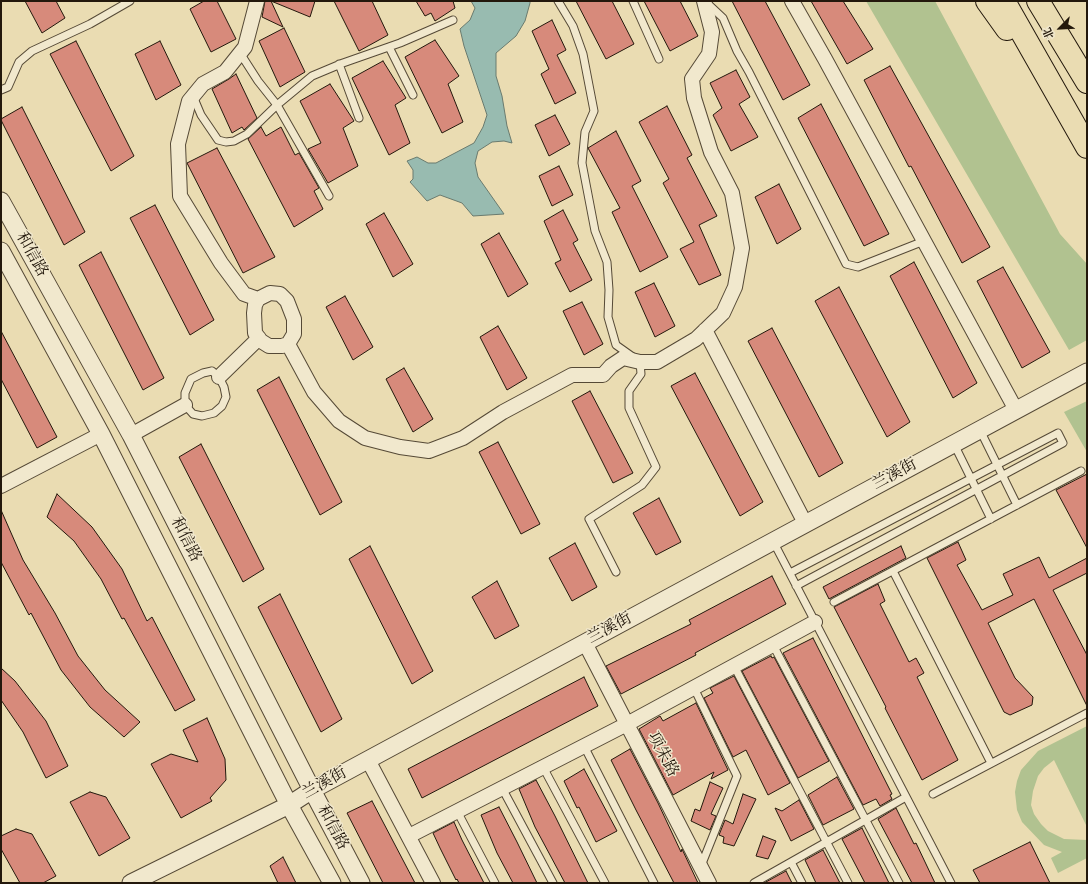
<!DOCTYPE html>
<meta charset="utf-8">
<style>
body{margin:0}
#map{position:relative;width:1088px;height:884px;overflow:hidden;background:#eadcb2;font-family:"IM FELL English","Noto Serif SC",serif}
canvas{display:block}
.frame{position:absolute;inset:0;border:2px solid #23180c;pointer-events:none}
.north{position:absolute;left:1040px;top:8px;width:40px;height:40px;-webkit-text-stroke:3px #f1e8cd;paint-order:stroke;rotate:246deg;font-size:11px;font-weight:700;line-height:16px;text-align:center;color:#23180c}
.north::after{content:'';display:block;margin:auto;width:14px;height:18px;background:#23180c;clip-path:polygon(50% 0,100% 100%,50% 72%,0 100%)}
</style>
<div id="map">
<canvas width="1088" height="884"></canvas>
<div class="frame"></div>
<div class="north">北</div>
</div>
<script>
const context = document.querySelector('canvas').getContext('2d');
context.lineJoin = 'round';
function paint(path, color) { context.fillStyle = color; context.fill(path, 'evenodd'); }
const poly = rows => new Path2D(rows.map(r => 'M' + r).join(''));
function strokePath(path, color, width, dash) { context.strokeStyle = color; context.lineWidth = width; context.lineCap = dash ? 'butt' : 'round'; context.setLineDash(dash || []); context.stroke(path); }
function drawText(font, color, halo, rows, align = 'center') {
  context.font = font + ' "IM FELL English","Noto Serif SC",serif'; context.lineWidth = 3; context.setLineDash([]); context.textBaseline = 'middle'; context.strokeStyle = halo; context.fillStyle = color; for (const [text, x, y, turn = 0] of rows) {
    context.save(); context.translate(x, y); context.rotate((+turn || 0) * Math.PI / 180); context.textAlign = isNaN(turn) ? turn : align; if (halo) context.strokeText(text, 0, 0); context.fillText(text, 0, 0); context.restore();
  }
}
paint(poly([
 [866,1,935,1,1060,234,1087,264,1087,340,1069,350],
 [1087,401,1087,452,1064,412],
 [1087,726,1087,827,1054,760,1044,768,1038,776,1033,791,1031,805,1034,814,1041,824,1048,831,1064,839,1087,840,1087,858,1058,873,1051,858,1062,852,1044,845,1022,822,1017,810,1015,792,1017,781,1021,770,1038,751]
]), '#b1c290');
const water = poly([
 [471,1,530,1,530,3,525,21,516,36,496,53,496,76,502,96,507,126,512,143,504,141,492,142,478,151,475,163,478,177,504,214,473,216,462,203,440,195,427,201,410,182,413,179,413,170,407,161,417,157,428,163,436,163,474,143,483,127,487,115,464,46,460,29,470,20,475,8,471,1]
]);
paint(water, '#98bbb0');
strokePath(water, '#697a6e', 1);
const building = poly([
 [25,1,56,1,65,18,42,33,25,1],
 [204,1,217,1,236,39,211,52,190,9,204,1],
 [265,1,271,1,283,27,262,17,265,1],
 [271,1,315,1,310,17,271,1],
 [334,1,372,1,388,35,359,51,334,1],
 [416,1,453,1,455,8,435,21,431,13,425,16,416,1],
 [576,1,612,1,634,44,606,59,576,1],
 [644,1,680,1,698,36,670,51,644,1],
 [732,1,765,1,810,85,783,100,732,1],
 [811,1,843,1,873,49,847,64,811,1],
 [552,20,566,50,557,55,576,93,555,104,541,74,549,69,532,31,552,20],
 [284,28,305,72,280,87,259,41,284,28],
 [435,40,459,76,448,84,463,122,442,133,405,57,435,40],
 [76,41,134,156,111,171,50,54,76,41],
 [160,41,181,85,156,100,135,54,160,41],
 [383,61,406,98,395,105,410,143,389,155,352,78,383,61],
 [890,66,990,247,962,263,911,166,909,167,864,80,890,66],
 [736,70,750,97,739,104,758,137,731,151,713,115,722,108,710,83,736,70],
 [236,74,257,118,244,130,242,127,232,133,212,89,229,79,236,74],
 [330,84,354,121,343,128,358,166,328,183,308,149,321,143,300,101,330,84],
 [821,104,889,234,864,246,798,118,821,104],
 [667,106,692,155,687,158,717,216,699,225,721,275,699,285,680,249,694,242,663,183,669,179,639,122,667,106],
 [22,107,85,232,64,245,1,120,1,119,22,107],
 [555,115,570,144,549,156,535,125,555,115],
 [261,127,266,136,281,127,295,155,299,153,319,188,314,191,323,209,294,227,248,139,261,127],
 [616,131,641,181,632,186,668,257,640,272,612,212,620,208,588,148,616,131],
 [217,148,275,257,243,273,187,163,217,148],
 [559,166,573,195,552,206,539,176,559,166],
 [779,184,801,229,777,244,755,197,779,184],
 [155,205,214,320,190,335,130,218,155,205],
 [563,210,578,240,573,243,592,280,570,292,555,263,561,260,544,221,563,210],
 [384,213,413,264,393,277,366,224,384,213],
 [499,233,528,284,508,297,481,244,499,233],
 [101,252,164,378,143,390,79,265,101,252],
 [914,262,977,383,953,398,890,276,914,262],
 [1003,267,1050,352,1022,368,977,281,1003,267],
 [654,283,675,326,655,337,635,292,654,283],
 [839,287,910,422,887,437,815,301,839,287],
 [345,296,373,347,353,360,326,307,345,296],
 [582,302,603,344,584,355,563,311,582,302],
 [498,326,527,378,507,390,480,337,498,326],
 [772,328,843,463,819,477,748,341,772,328],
 [1,331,57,437,37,448,1,379,1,331],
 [404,368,433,419,413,432,386,379,404,368],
 [695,373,763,502,740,516,671,386,695,373],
 [279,377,342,502,320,515,257,390,279,377],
 [590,391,633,473,613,483,572,401,590,391],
 [498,442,540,524,521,534,479,452,498,442],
 [201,444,264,569,243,582,179,457,201,444],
 [1087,474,1087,548,1056,490,1087,474],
 [57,494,92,527,122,569,147,621,152,617,195,700,175,711,124,618,122,619,101,579,74,541,47,517,57,494],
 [659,498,681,542,656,555,633,513,659,498],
 [1,510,23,560,55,613,78,656,105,690,140,722,124,737,90,707,61,670,31,613,29,615,1,562,1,510],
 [958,542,966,560,957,565,982,610,1013,595,1003,574,1039,557,1049,578,1087,558,1087,573,1053,590,1087,655,1087,706,1034,599,988,623,1015,678,1033,697,1032,705,1010,715,1004,712,927,558,958,542],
 [575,543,597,587,572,601,549,558,575,543],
 [370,546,433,671,412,684,349,559,370,546],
 [901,546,906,558,829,599,823,587,901,546],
 [772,576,786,604,695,653,696,655,621,694,606,666,691,624,689,620,772,576],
 [497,581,519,626,495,639,472,597,497,581],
 [878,584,885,601,880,604,909,662,916,658,924,673,917,677,958,760,922,780,885,708,886,707,834,607,878,584],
 [280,594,342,719,321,732,258,607,280,594],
 [813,638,892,794,890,795,892,799,880,806,876,799,863,805,783,653,813,638],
 [771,656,772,658,774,657,829,761,798,778,742,671,771,656],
 [1,668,15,681,46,721,68,766,46,778,23,732,1,700,1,668],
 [734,676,790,783,768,795,746,750,733,757,704,698,713,693,710,688,734,676],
 [584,677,598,706,422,798,408,769,584,677],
 [696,703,728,770,711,779,714,772,673,795,639,729,660,716,663,721,696,703],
 [207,718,225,759,226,780,210,798,212,801,181,818,151,764,171,754,198,762,183,730,207,718],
 [630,749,658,803,681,852,682,849,698,883,674,883,636,810,611,760,630,749],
 [584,769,617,831,596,842,579,807,577,808,564,781,584,769],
 [837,777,854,809,823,825,808,795,837,777],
 [536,780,555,816,588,883,565,883,535,827,519,789,536,780],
 [710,782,723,788,711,814,716,816,710,830,691,821,695,809,700,811,710,782],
 [90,792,106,797,130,838,99,856,70,802,90,792],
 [743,794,756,799,734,846,723,843,724,837,719,835,725,820,733,824,743,794],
 [799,800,814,829,791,841,775,808,782,811,799,800],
 [372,801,415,883,383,883,347,813,372,801],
 [499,807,517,842,537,883,513,883,497,853,481,815,499,807],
 [896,808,914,844,916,843,935,883,912,883,878,819,896,808],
 [454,822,462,840,484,883,459,883,457,879,456,880,440,848,433,833,454,822],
 [862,828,889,883,865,883,842,839,862,828],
 [16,829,32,834,56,876,43,883,20,883,1,849,1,836,16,829],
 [763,836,776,841,768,859,756,856,763,836],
 [1030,842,1050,883,980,883,973,870,1030,842],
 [823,850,840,883,816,883,805,860,823,850],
 [283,857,296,883,278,883,270,866,283,857],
 [786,871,792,883,764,883,786,871]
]);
paint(building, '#d78a7b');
strokePath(building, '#23180c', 1);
const service = poly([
 [558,1,573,26,583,54,594,111,585,132,582,163,595,231,607,262,609,290,608,317,616,345,640,362,641,374,629,391,629,408,656,467,642,485,589,519,616,572],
 [633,1,659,59],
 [707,3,723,18,737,51,749,72,846,264,858,267,924,241],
 [389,47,413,95],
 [240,53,258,81,277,105,329,196],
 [339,64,359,118],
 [1,90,8,87,19,62,32,51,90,24,130,1],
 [193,96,201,115,218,140,226,142,234,141,247,134,277,105,312,76,343,63,400,43,453,20],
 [212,371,219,377,224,387,226,397,222,406,214,413,202,416,193,414,185,405,185,393,191,379,203,373,212,371],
 [980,430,1017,505],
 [954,444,991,519],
 [773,541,951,883],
 [893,571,991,763],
 [790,573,1058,433,1063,443,796,586],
 [834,602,1081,471],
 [773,645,899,883],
 [734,666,848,883],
 [694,688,737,776,701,866],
 [584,746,654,883],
 [543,767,605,883],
 [502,788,553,883],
 [933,794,1087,713],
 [457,811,495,883],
 [791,862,802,883],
 [754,883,906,797]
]);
const minor = poly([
 [257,1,245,47,225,72,203,84,189,101,178,144,180,196,221,263,244,294,258,299,270,293,280,294,287,301,294,319,294,334,288,344,282,346,269,346,261,341,255,333,254,313,255,305,258,299],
 [792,1,825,59,1016,410],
 [705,330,805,523],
 [288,344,314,392,339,421,365,438,400,447,429,451,463,438,503,412,572,375,603,375,611,366,623,358,640,362,657,362,696,339,723,313,735,287,742,248,732,193,711,152,694,98,692,79,709,54,712,32,704,1],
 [219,377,259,338],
 [131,435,185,405],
 [1,486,101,434],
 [585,643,709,883],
 [368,760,433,883],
 [409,836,627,724,815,622]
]);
const tertiary = poly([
 [1,201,131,435,312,790,361,883],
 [1,251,101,434,289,805,332,883],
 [131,883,289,805,312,790,1087,372]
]);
const primary = poly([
 [987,1,1007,29],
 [1004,1,1087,147],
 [1038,1,1087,82]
]);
strokePath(service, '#554936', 9);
strokePath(minor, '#554936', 16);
strokePath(tertiary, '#554936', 19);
strokePath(primary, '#23180c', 24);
strokePath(service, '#f1e8cd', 7);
strokePath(minor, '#f1e8cd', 14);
strokePath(tertiary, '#f1e8cd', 17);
strokePath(primary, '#eadcb2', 22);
drawText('16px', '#23180c', '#f1e8cd', [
 ["和信路",31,255,61],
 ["兰溪街",895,475,-28],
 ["和信路",185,540,63],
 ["兰溪街",610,629,-28],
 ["项朱路",662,755,62],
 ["兰溪街",325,784,-29],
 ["和信路",332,828,62]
]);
</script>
